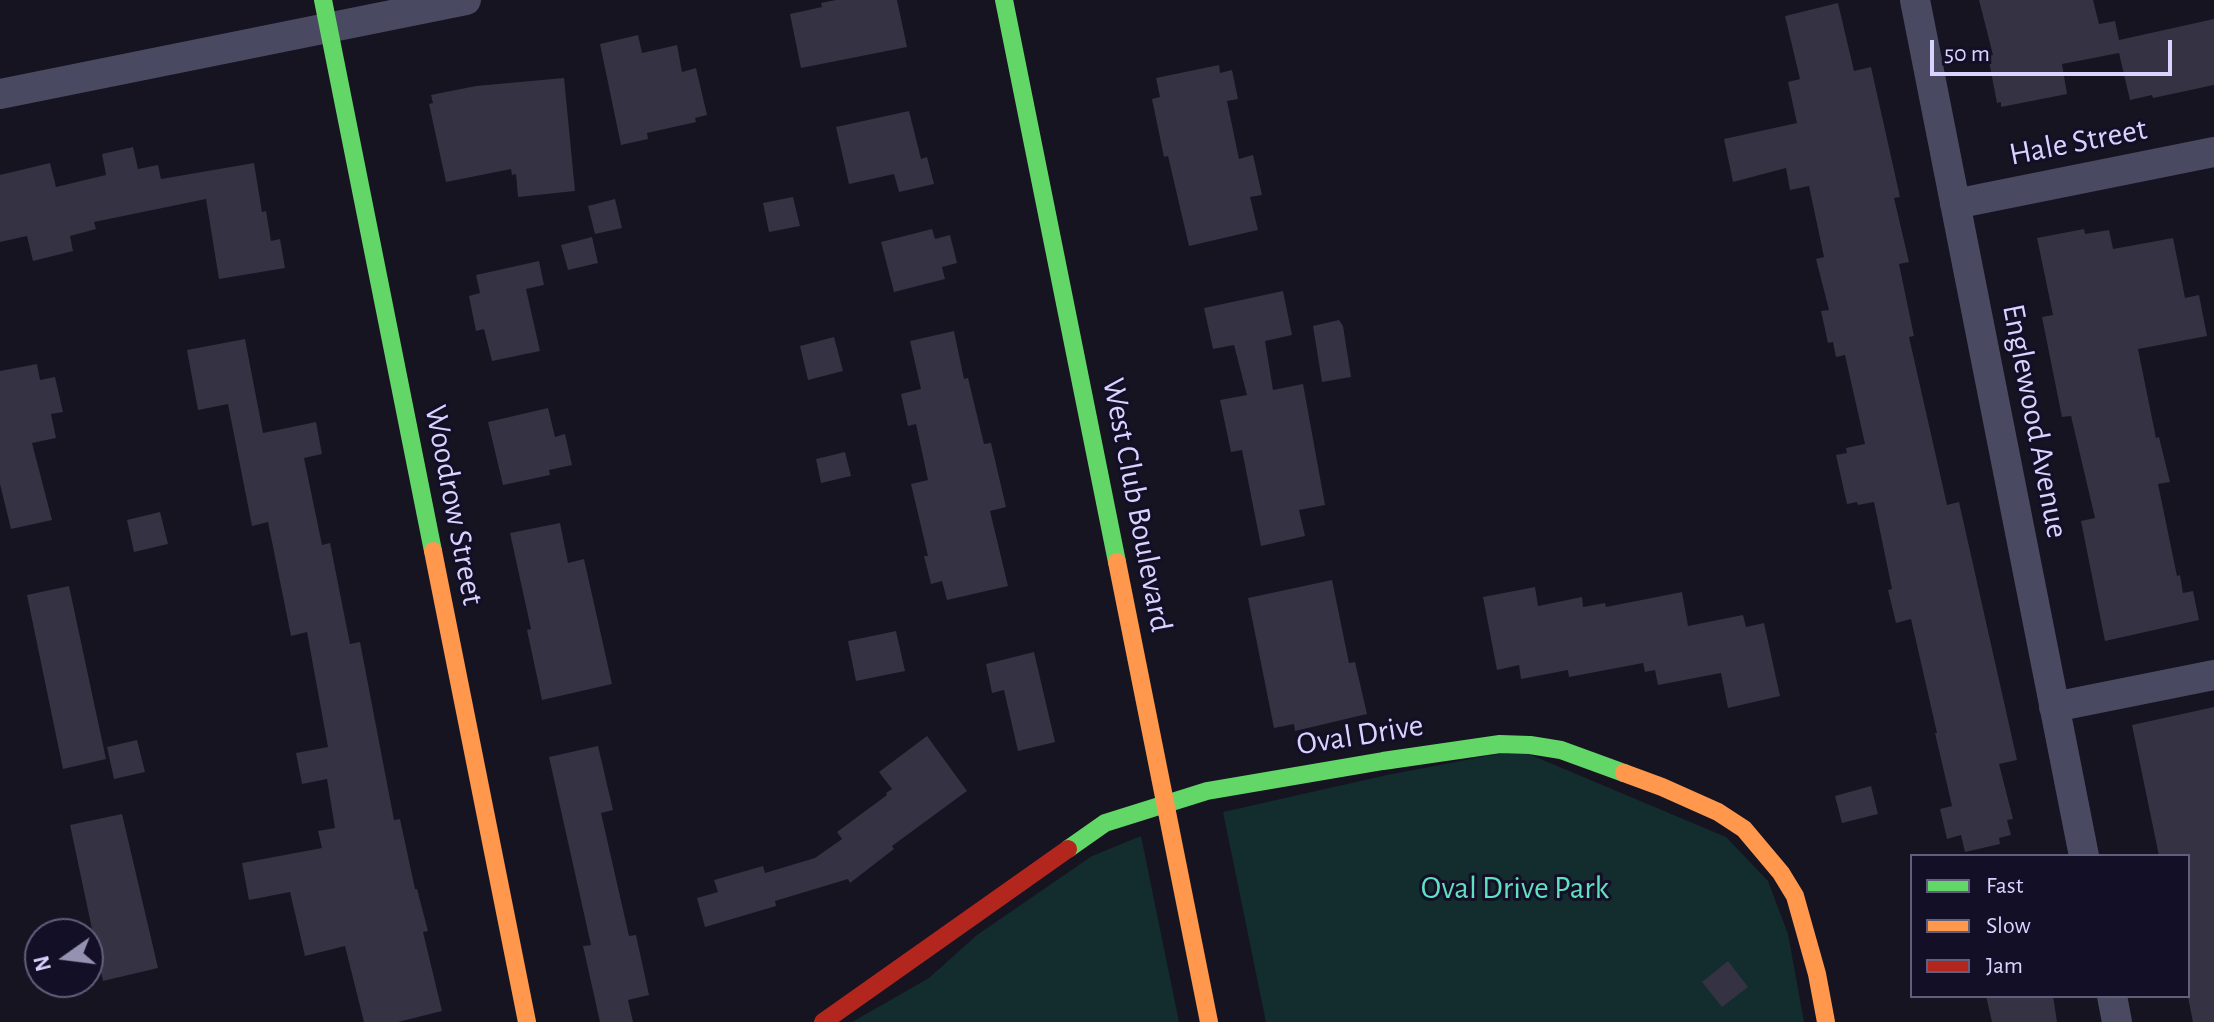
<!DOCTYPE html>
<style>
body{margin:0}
#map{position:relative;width:2214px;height:1022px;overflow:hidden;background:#161421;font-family:"Alegreya Sans",sans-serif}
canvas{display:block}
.legend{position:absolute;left:1910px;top:854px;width:280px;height:144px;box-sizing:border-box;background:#130f26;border:2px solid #625e7d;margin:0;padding:10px 14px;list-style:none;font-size:24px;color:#d9d4ff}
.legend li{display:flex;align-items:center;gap:16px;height:40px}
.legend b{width:40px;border:2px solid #625e7d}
.north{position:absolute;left:24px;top:918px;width:80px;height:80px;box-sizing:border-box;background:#130f26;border:2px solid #625e7d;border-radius:50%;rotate:256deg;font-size:22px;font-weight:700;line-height:32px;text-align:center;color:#d9d4ff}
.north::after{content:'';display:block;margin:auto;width:28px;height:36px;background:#9591b1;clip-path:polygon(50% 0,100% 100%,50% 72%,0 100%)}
.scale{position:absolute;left:1930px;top:40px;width:242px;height:36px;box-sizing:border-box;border:4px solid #d9d4ff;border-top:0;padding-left:10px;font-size:24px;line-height:28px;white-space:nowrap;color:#d9d4ff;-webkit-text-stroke:6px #130f26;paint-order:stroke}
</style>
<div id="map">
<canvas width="2214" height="1022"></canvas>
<ul class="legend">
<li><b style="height:10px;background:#63d668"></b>Fast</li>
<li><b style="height:10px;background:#ff974d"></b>Slow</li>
<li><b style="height:10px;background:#b3261e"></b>Jam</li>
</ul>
<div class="north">N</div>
<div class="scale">50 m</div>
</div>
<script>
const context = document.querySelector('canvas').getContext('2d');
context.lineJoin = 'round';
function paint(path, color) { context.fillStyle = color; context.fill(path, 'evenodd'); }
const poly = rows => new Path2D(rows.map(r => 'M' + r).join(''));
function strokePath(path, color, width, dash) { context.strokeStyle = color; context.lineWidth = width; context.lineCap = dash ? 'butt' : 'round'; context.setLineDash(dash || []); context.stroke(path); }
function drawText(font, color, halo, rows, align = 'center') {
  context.font = font + ' "Alegreya Sans",sans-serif'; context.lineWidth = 6; context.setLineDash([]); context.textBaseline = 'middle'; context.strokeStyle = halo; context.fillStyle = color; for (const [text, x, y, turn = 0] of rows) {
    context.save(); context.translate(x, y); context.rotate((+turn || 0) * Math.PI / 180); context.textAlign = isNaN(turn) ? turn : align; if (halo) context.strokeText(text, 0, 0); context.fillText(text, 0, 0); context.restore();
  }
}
paint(poly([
 [1519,750,1726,837,1768,881,1788,934,1804,1022,1266,1022,1223,812,1387,775],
 [1141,836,1179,1022,852,1022,929,978,977,935,1092,856]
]), '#132c2d');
paint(poly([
 [836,0,897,0,907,47,801,68,790,14,822,7,821,3],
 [1979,0,2093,0,2099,24,2115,21,2119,40,2214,19,2214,85,2153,98,2152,95,2130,100,2119,53,2062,64,2067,94,2001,107,2001,102,1997,103,1988,56,1993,55],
 [1838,3,1854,71,1871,67,1900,197,1894,198,1909,262,1899,264,1914,336,1909,337,1947,505,1959,502,2017,760,1999,764,2013,819,2007,820,2011,835,1999,838,2000,844,1965,852,1961,835,1947,839,1940,809,1952,806,1935,733,1937,733,1911,619,1896,623,1888,590,1892,589,1874,502,1858,505,1857,502,1847,504,1836,455,1847,453,1846,448,1865,444,1845,355,1836,357,1833,342,1828,343,1821,311,1829,310,1816,259,1824,257,1809,186,1790,190,1786,168,1733,182,1724,139,1797,123,1788,82,1800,79,1785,16],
 [638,35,642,53,677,45,682,72,696,68,707,115,695,118,696,122,647,133,648,139,621,145,600,44],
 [1219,65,1220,73,1232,70,1238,99,1227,101,1239,159,1253,155,1262,195,1250,197,1258,230,1189,246,1168,156,1164,157,1152,99,1160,97,1156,78],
 [564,78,575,191,518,197,516,174,512,175,511,169,446,182,429,104,433,103,431,95,476,86],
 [909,111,921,159,927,157,934,184,899,192,894,174,849,184,836,127],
 [133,147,138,169,158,165,161,179,254,163,262,212,266,211,271,241,280,239,285,268,219,279,206,199,94,222,96,229,70,236,73,251,33,261,27,236,0,242,0,175,50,163,56,187,106,175,102,154],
 [793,197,800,226,769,232,763,203],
 [615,199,622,228,595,234,588,206],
 [932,229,935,239,950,235,957,263,942,267,945,279,894,292,881,242],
 [2084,229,2085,234,2109,230,2113,249,2173,238,2185,298,2199,295,2207,336,2138,349,2156,438,2159,437,2170,482,2158,484,2177,576,2180,575,2183,593,2193,591,2199,620,2105,641,2081,521,2095,518,2071,416,2062,417,2042,317,2053,315,2037,238],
 [592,237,598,263,568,270,561,245],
 [539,261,544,285,526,289,540,351,492,361,484,329,476,331,469,296,480,293,476,275],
 [1283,291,1292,335,1265,341,1273,390,1303,384,1325,505,1299,510,1305,536,1261,546,1242,450,1231,452,1220,400,1247,395,1234,345,1213,349,1204,308],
 [1339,320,1343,326,1351,377,1322,382,1313,326],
 [954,331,964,379,968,378,984,444,991,443,1006,507,990,511,1008,586,947,600,942,581,931,584,924,556,928,556,911,484,928,480,916,424,908,426,901,394,921,389,910,341],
 [834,337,843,371,808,380,800,346],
 [245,339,263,433,316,422,322,454,304,458,322,545,330,543,350,644,360,642,394,820,400,819,415,889,417,889,428,931,423,932,442,1011,398,1022,364,1022,345,946,305,956,290,892,249,900,242,863,322,848,318,831,335,828,327,779,302,784,296,753,328,747,307,632,291,636,268,522,252,526,228,404,198,410,187,350],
 [37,364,40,380,55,377,63,412,51,414,56,438,32,443,52,520,11,529,0,484,0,371],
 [548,408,555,437,565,434,572,465,549,470,550,475,503,485,488,422],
 [845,452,851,476,821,483,816,459],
 [160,512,168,544,134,552,127,520],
 [560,523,568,563,584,559,612,684,542,700,527,630,531,629,510,533],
 [1332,580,1349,663,1355,662,1367,714,1295,731,1294,724,1274,728,1248,598],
 [69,586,106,759,63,769,27,595],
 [1535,587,1538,606,1582,597,1583,607,1605,603,1606,607,1682,592,1688,626,1743,615,1746,627,1764,623,1780,696,1728,708,1721,673,1658,685,1655,670,1645,672,1643,663,1569,677,1568,670,1521,679,1519,665,1497,670,1483,597],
 [896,631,905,671,856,681,848,641],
 [1034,652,1055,742,1018,751,1004,690,992,693,986,664],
 [2214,707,2214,1022,2193,1022,2188,997,2188,856,2159,856,2132,725],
 [927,736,967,791,892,846,894,849,850,883,848,879,775,901,776,906,705,927,697,898,718,892,714,880,763,866,765,873,815,858,842,839,837,832,887,795,886,793,892,789,879,772],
 [137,740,145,772,114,779,107,747],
 [598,746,613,810,601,813,629,936,636,935,649,995,628,1000,633,1022,600,1022,583,946,591,945,549,757],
 [1871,786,1878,814,1842,823,1835,796],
 [122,814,158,968,103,981,70,825],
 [1728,961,1748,987,1722,1007,1702,982],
 [1986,996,2053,996,2057,1022,1992,1022]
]), '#343243');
strokePath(poly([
 [1915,0,2084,856],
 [0,94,466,0],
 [1955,204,2214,152],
 [2054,707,2214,675],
 [2112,996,2117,1022]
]), '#4a4962', 30);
strokePath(poly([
 [323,0,433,551],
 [1004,0,1117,562],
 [1068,849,1105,823,1207,791,1383,761,1500,744,1530,745,1561,750,1624,773]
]), '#63d668', 18);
strokePath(poly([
 [433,551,527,1022],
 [1117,562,1209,1022],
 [1624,773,1662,787,1718,812,1744,829,1781,873,1795,896,1817,974,1826,1022]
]), '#ff974d', 18);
strokePath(poly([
 [823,1022,1068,849]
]), '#b3261e', 18);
drawText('32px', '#d9d4ff', '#130f26', [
 ["Hale Street",2078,142,-11],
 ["Englewood Avenue",2035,421,79],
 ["Woodrow Street",454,505,79],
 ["West Club Boulevard",1137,505,79],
 ["Oval Drive",1360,735,-9]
]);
drawText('32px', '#5fe0c0', '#130f26', [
 ["Oval Drive Park",1515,888]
]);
</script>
